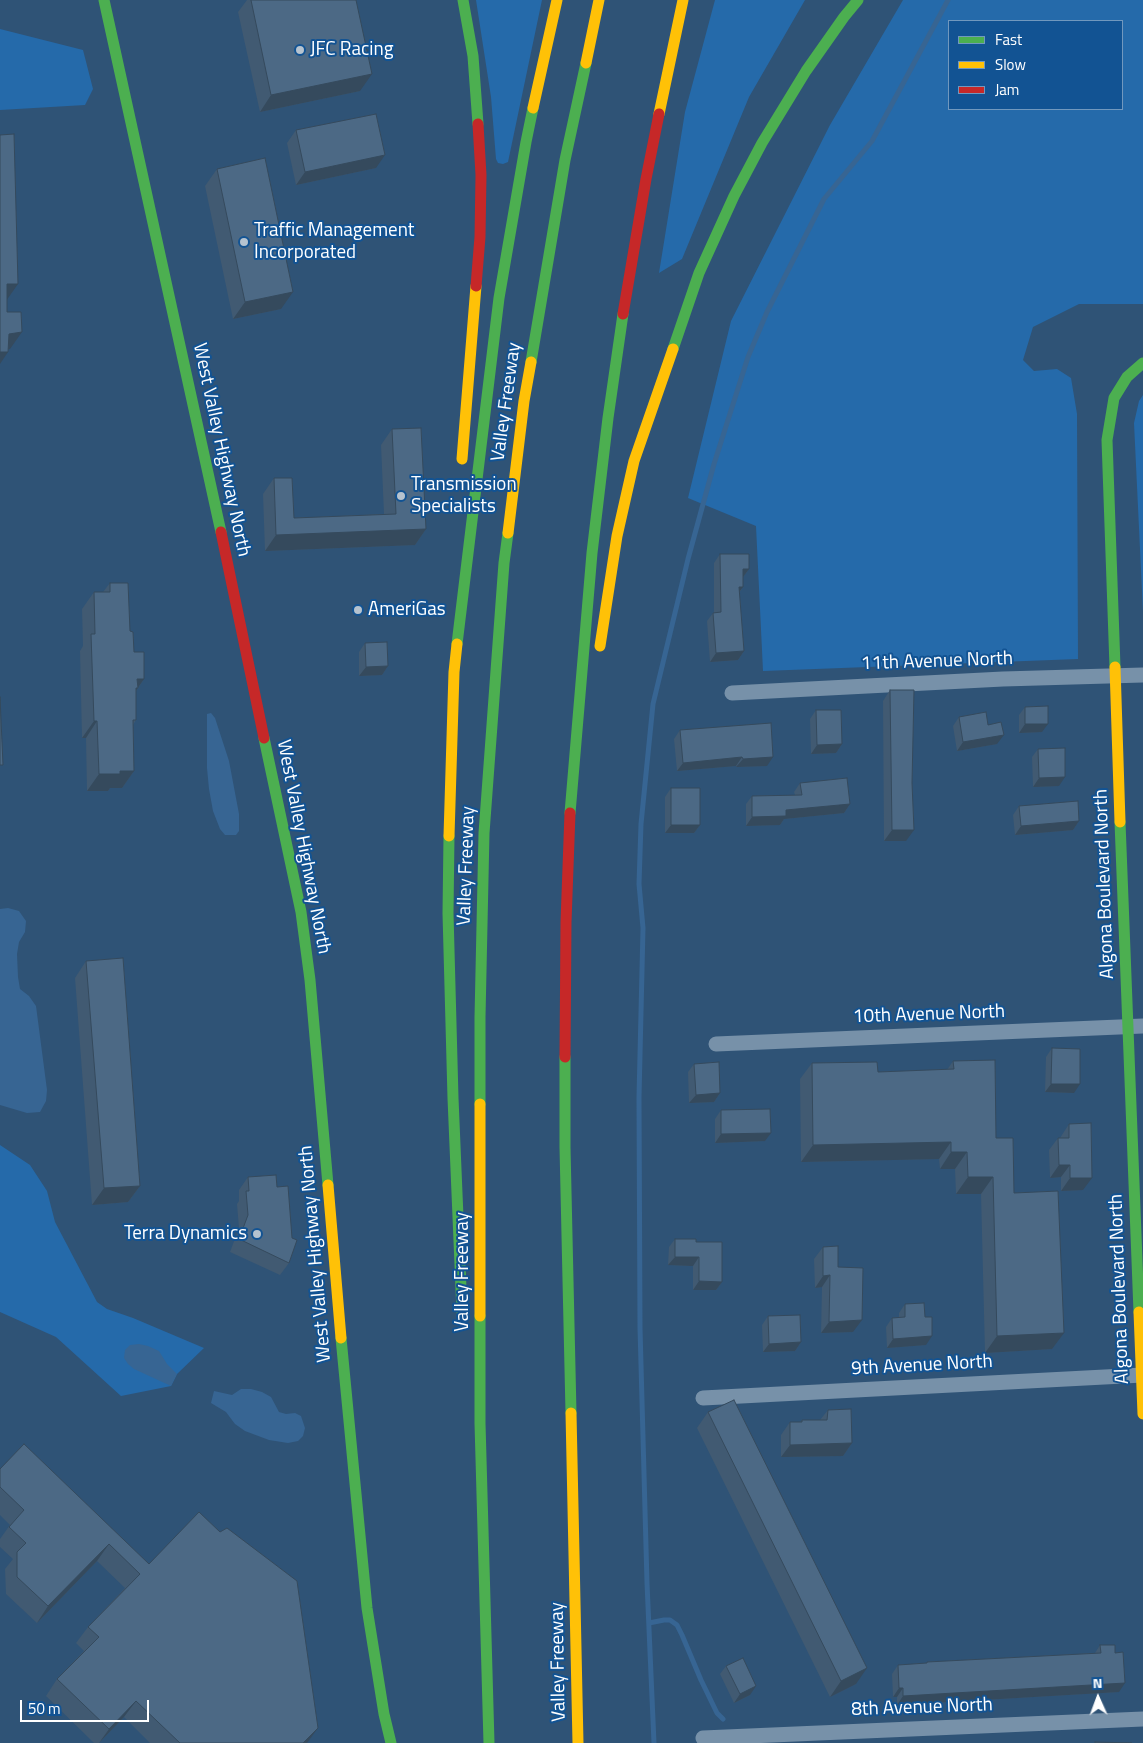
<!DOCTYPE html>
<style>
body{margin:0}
#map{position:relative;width:1143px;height:1743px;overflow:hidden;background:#2f5376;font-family:"Titillium Web",sans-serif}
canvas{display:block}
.legend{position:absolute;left:948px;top:20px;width:175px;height:90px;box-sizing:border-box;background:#125393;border:1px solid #7198be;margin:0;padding:6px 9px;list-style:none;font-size:15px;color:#fff}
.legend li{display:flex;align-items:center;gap:10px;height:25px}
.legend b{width:25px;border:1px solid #7198be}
.north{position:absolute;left:1073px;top:1673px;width:50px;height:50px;-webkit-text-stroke:4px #125393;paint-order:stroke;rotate:358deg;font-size:14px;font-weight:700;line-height:20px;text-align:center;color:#fff}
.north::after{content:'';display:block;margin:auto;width:18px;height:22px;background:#fff;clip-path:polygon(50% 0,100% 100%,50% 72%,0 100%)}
.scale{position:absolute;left:20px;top:1700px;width:129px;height:22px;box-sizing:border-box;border:2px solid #fff;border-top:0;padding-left:6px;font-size:15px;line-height:18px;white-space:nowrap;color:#fff;-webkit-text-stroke:4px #125393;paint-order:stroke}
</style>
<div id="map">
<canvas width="1143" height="1743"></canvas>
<ul class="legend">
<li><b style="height:6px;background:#4caf50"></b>Fast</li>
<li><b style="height:6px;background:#ffc107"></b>Slow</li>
<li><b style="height:6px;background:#c62828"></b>Jam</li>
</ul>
<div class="north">N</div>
<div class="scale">50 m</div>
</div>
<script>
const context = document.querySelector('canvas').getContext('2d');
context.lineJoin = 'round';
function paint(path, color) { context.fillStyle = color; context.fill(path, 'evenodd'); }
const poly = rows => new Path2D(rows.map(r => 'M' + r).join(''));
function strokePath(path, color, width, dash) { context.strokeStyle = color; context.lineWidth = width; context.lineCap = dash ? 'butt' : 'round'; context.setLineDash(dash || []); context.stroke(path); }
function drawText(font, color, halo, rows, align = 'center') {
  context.font = font + ' "Titillium Web",sans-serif'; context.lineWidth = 4; context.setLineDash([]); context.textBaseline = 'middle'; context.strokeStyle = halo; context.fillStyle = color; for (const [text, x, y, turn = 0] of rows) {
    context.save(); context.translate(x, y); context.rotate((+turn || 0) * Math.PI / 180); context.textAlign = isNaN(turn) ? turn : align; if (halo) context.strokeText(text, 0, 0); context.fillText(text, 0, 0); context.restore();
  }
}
paint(poly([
 [476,0,542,0,508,162,503,164,498,163,496,159,491,97],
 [715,0,805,0,749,97,682,259,659,273,685,112],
 [903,0,1143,0,1143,304,1079,304,1033,327,1023,360,1034,371,1057,369,1071,378,1077,414,1078,659,763,671,756,526,688,498,731,321,830,125],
 [949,21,1122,21,1122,109,949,109],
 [0,29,83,50,93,89,85,105,0,110],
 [1143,395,1143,612,1134,423,1139,401],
 [0,1145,30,1165,47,1191,55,1222,97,1302,107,1309,133,1318,204,1348,177,1374,171,1386,121,1396,56,1337,0,1312]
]), '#256aaa');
paint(poly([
 [211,713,215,718,229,761,239,814,239,831,236,835,225,835,220,829,213,811,209,789,207,768,207,714],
 [8,908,19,911,26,921,25,932,19,942,17,954,18,977,20,989,29,996,36,1006,47,1090,46,1101,40,1112,27,1113,0,1105,0,909],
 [139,1344,148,1346,159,1351,167,1364,177,1374,171,1386,134,1369,128,1364,124,1358,125,1350,130,1345],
 [241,1389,251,1389,262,1392,271,1397,279,1412,286,1414,295,1413,301,1416,305,1428,303,1436,298,1441,288,1443,269,1440,245,1431,235,1424,226,1412,211,1403,214,1391,232,1395]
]), '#376593');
strokePath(poly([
 [649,1623,664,1620,670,1620,677,1625,682,1635,701,1680,717,1713,723,1719],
 [654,1743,647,1583,640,1328,639,1097,643,928,639,884,641,824,653,704,688,559,714,464,748,357,767,312,824,199,872,141,948,0]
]), '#376593', 5);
strokePath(poly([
 [732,693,1003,679,1143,675],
 [716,1044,1143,1026],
 [703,1398,1143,1375],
 [706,1743,703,1738,1143,1719]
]), '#7791a9', 15);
strokePath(poly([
 [104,0,221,532],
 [463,0,473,56,478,124],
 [673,349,699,273,734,196,762,143,806,71,844,17,858,0],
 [531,362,565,160,586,63],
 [457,644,499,298,526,142,533,108],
 [1115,667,1107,440,1114,398,1127,377,1143,363],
 [264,738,301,912,310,980,328,1185],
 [570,813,592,553,608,418,623,314],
 [1120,822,1139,1312],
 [449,836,448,913,453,1098,462,1312],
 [565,1057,565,1147,571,1413],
 [480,1104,480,1017,484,833,504,563,508,533],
 [480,1316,480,1423,489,1743],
 [341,1338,367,1608,384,1714,391,1743]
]), '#4caf50', 11);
strokePath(poly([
 [586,63,599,0],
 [533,108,557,0],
 [659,114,683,0],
 [462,459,476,286],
 [508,533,524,401,531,362],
 [600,646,617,536,634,461,673,349],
 [1115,667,1120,822],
 [449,836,454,672,457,644],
 [480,1104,480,1316],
 [328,1185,341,1338],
 [1139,1312,1143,1414],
 [571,1413,578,1743]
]), '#ffc107', 11);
strokePath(poly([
 [476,286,480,237,481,175,478,124],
 [623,314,646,179,659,114],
 [221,532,264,738],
 [565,1057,566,922,570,813]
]), '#c62828', 11);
paint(poly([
 [247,0,356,0,360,91,260,112,238,12],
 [296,130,376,168,296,185,287,143],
 [217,169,281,309,233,319,205,186],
 [392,429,426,529,415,545,265,551,263,494,274,478,294,518,384,514,381,445],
 [720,554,749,569,743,577,743,587,739,593,744,651,738,660,710,662,707,621,713,613,714,613,714,563],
 [110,583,130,631,134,652,144,679,136,691,136,720,133,725,134,771,122,788,110,788,108,791,87,791,86,738,82,738,80,651,83,646,82,609,94,592,103,592],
 [365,643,388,666,382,675,359,676,359,652],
 [890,690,912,783,906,841,884,841,883,701],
 [1025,707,1042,732,1019,733,1019,715],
 [816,710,842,744,836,753,811,754,810,719],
 [959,717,988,725,997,744,957,751,953,726],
 [680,730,767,766,736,767,736,766,677,771,674,739],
 [1038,749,1059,786,1033,787,1032,757],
 [800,783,850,804,844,813,784,819,780,825,746,826,746,804,752,796,795,795,794,792],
 [671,788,700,825,694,833,665,833,665,797],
 [1019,806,1079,821,1073,830,1015,835,1013,815],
 [86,961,140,1186,128,1202,92,1205,75,978],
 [1052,1048,1074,1093,1045,1092,1046,1057],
 [953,1061,996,1138,1014,1193,1052,1349,985,1353,981,1194,956,1194,955,1169,940,1169,939,1159,801,1162,800,1079,812,1063,878,1072,947,1070],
 [694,1064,720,1093,714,1102,689,1103,688,1072],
 [721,1110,765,1141,715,1143,715,1119],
 [1069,1124,1083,1190,1061,1191,1061,1177,1050,1178,1049,1150,1058,1138,1060,1138],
 [248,1177,277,1187,289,1263,280,1275,230,1252,239,1228,237,1204,239,1201,239,1190],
 [675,1239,696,1242,722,1282,716,1290,693,1290,693,1266,668,1265,669,1247],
 [823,1247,838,1267,853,1332,821,1333,822,1287,815,1288,814,1259],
 [905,1304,926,1345,887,1348,886,1327,892,1318,899,1318,899,1313],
 [768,1316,801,1342,795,1351,763,1352,762,1325],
 [828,1410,852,1443,843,1456,781,1457,781,1435,790,1422,800,1422,802,1420,820,1420],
 [708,1412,856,1684,830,1697,697,1428],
 [24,1444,307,1743,150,1743,124,1717,99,1743,94,1743,46,1696,57,1679,84,1651,76,1643,88,1627,125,1588,97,1561,37,1623,6,1594,5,1569,13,1559,0,1547,0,1539,10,1525,0,1515,0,1469],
 [1100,1645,1115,1653,1119,1692,897,1705,897,1697,893,1697,892,1674,898,1665,926,1663,927,1662,1095,1653],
 [726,1666,750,1695,734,1703,720,1674]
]), '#415a72');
paint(poly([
 [372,74,360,91,260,112,271,95],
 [385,155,376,168,296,185,305,172],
 [7,284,18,284,6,301],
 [293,292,281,309,233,319,245,302],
 [22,332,10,349,0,350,9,334],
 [0,352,8,352,0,364],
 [426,529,415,545,265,551,276,535],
 [743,569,749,569,743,577],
 [739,587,743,587,737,595],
 [744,651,738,660,710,662,716,653],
 [388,666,382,675,359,676,366,667],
 [137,679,144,679,126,705],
 [94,721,97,721,86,738,82,738],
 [1025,724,1048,724,1042,732,1019,733],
 [1004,735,997,744,957,751,963,742],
 [842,744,836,753,811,754,817,745],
 [742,757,736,766,677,771,683,763],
 [773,757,767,766,736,767,743,759],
 [120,771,134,771,122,788,110,788,108,791,87,791,99,774],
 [1065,777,1059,786,1033,787,1039,778],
 [850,804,844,813,784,819,780,825,746,826,752,817,786,810],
 [1079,821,1073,830,1015,835,1021,826],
 [671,825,700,825,694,833,665,833],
 [892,830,914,830,906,841,884,841],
 [1051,1084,1080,1084,1074,1093,1045,1092],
 [720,1093,714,1102,689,1103,696,1095],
 [771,1133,765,1141,715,1143,721,1134],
 [951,1142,939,1159,801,1162,813,1145],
 [951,1152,967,1152,955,1169,940,1169],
 [1059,1165,1070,1165,1061,1177,1050,1178],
 [968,1177,993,1177,981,1194,956,1194],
 [1070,1178,1092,1178,1083,1190,1061,1191],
 [140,1186,128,1202,92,1205,104,1188],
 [675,1257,699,1257,693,1266,668,1265],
 [830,1275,822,1287,815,1288,823,1276],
 [699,1281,722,1282,716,1290,693,1290],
 [862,1320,853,1332,821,1333,829,1322],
 [1064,1333,1052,1349,985,1353,997,1336],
 [932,1336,926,1345,887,1348,893,1339],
 [801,1342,795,1351,763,1352,769,1344],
 [852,1443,843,1456,781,1457,790,1445],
 [109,1544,97,1561,37,1623,48,1606],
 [867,1668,856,1684,830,1697,841,1681],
 [1125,1683,1119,1692,897,1705,903,1696],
 [756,1686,750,1695,734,1703,740,1694],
 [899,1688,903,1688,897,1697,893,1697],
 [136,1701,124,1717,99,1743,109,1729],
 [318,1728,307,1743,303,1743]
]), '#354a5d');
const building = poly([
 [251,0,356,0,372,74,271,95,251,0],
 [376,114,385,155,305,172,296,130,376,114],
 [14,134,18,284,7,284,7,312,21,312,22,332,9,334,8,352,0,352,0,135,14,134],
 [265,158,293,292,245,302,217,169,265,158],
 [421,428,426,529,276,535,274,478,292,478,294,518,396,514,392,429,421,428],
 [720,554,749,554,749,569,743,569,743,587,739,587,744,651,716,653,713,613,721,612,720,554],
 [110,583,128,583,130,631,133,632,134,652,144,652,144,679,137,679,138,688,136,688,136,720,133,720,134,771,120,771,120,774,99,774,97,721,94,721,91,634,95,634,94,592,110,592,110,583],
 [387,642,388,666,366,667,365,643,387,642],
 [890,690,914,690,912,783,914,830,892,830,890,690],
 [0,697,3,765,0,765,0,697],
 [1048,706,1048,724,1025,724,1025,707,1048,706],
 [816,710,841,710,842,744,817,745,816,710],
 [986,712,988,725,1001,722,1004,735,963,742,959,717,986,712],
 [771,723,773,757,743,759,742,757,683,763,680,730,771,723],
 [1065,748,1065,777,1039,778,1038,749,1065,748],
 [847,778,850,804,786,810,786,816,752,817,752,796,802,795,800,783,847,778],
 [671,788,700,788,700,825,671,825,671,788],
 [1078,801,1079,821,1021,826,1019,806,1078,801],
 [123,958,140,1186,104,1188,86,961,123,958],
 [1052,1048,1080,1049,1080,1084,1051,1084,1052,1048],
 [995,1060,996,1138,1013,1138,1014,1193,1058,1191,1064,1333,997,1336,993,1177,968,1177,967,1152,951,1152,951,1142,813,1145,812,1063,877,1062,878,1072,954,1069,953,1061,995,1060],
 [719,1062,720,1093,696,1095,694,1064,719,1062],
 [770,1109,771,1133,721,1134,721,1110,770,1109],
 [1091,1123,1092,1178,1070,1178,1070,1165,1059,1165,1058,1138,1069,1138,1069,1124,1091,1123],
 [276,1175,277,1187,288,1186,292,1238,297,1240,289,1263,239,1239,248,1215,246,1191,249,1191,248,1177,276,1175],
 [675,1239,696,1239,696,1242,722,1242,722,1282,699,1281,699,1257,675,1257,675,1239],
 [838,1246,838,1267,863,1268,862,1320,829,1322,830,1275,823,1276,823,1247,838,1246],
 [924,1303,925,1317,932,1317,932,1336,893,1339,892,1318,905,1317,905,1304,924,1303],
 [800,1315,801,1342,769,1344,768,1316,800,1315],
 [734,1400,867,1668,841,1681,708,1412,734,1400],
 [851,1409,852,1443,790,1445,790,1422,802,1422,802,1420,827,1420,828,1410,851,1409],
 [24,1444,149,1564,199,1512,220,1532,227,1528,297,1581,318,1728,303,1743,180,1743,136,1701,109,1729,57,1679,99,1637,88,1627,140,1574,109,1544,48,1606,17,1577,17,1552,26,1543,9,1527,24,1510,0,1487,0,1469,24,1444],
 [1100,1645,1115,1645,1115,1653,1123,1652,1125,1683,903,1696,903,1688,899,1688,898,1665,927,1663,927,1662,1101,1653,1100,1645],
 [743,1658,756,1686,740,1694,726,1666,743,1658],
 [1095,1742,1132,1743,1095,1743,1095,1742]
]);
paint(building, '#4c6985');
strokePath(building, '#354a5d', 1);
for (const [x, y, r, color] of [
 [300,50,5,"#b6c3cf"],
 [244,242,5,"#b6c3cf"],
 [401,496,5,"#b6c3cf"],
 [358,610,5,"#b6c3cf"],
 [257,1234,5,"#b6c3cf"]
]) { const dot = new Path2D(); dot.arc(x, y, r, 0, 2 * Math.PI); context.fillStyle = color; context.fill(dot); strokePath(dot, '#125393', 2); }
drawText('19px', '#fff', '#125393', [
 ["JFC Racing",310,50],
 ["Traffic Management",254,231],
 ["Incorporated",254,253],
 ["Transmission",411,485],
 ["Specialists",411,507],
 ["AmeriGas",368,610],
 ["Terra Dynamics",247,1234,"right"]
], 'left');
drawText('19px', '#fff', '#125393', [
 ["Valley Freeway",507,402,-82],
 ["West Valley Highway North",221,450,78],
 ["11th Avenue North",937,662,-2],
 ["West Valley Highway North",303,847,79],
 ["Valley Freeway",467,866,-88],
 ["Algona Boulevard North",1105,884,-92],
 ["10th Avenue North",929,1015,-2],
 ["West Valley Highway North",316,1254,-95],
 ["Valley Freeway",463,1272,-90],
 ["Algona Boulevard North",1120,1289,-92],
 ["9th Avenue North",922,1366,-3],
 ["Valley Freeway",559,1662,-91],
 ["8th Avenue North",922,1708,-2]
]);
</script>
